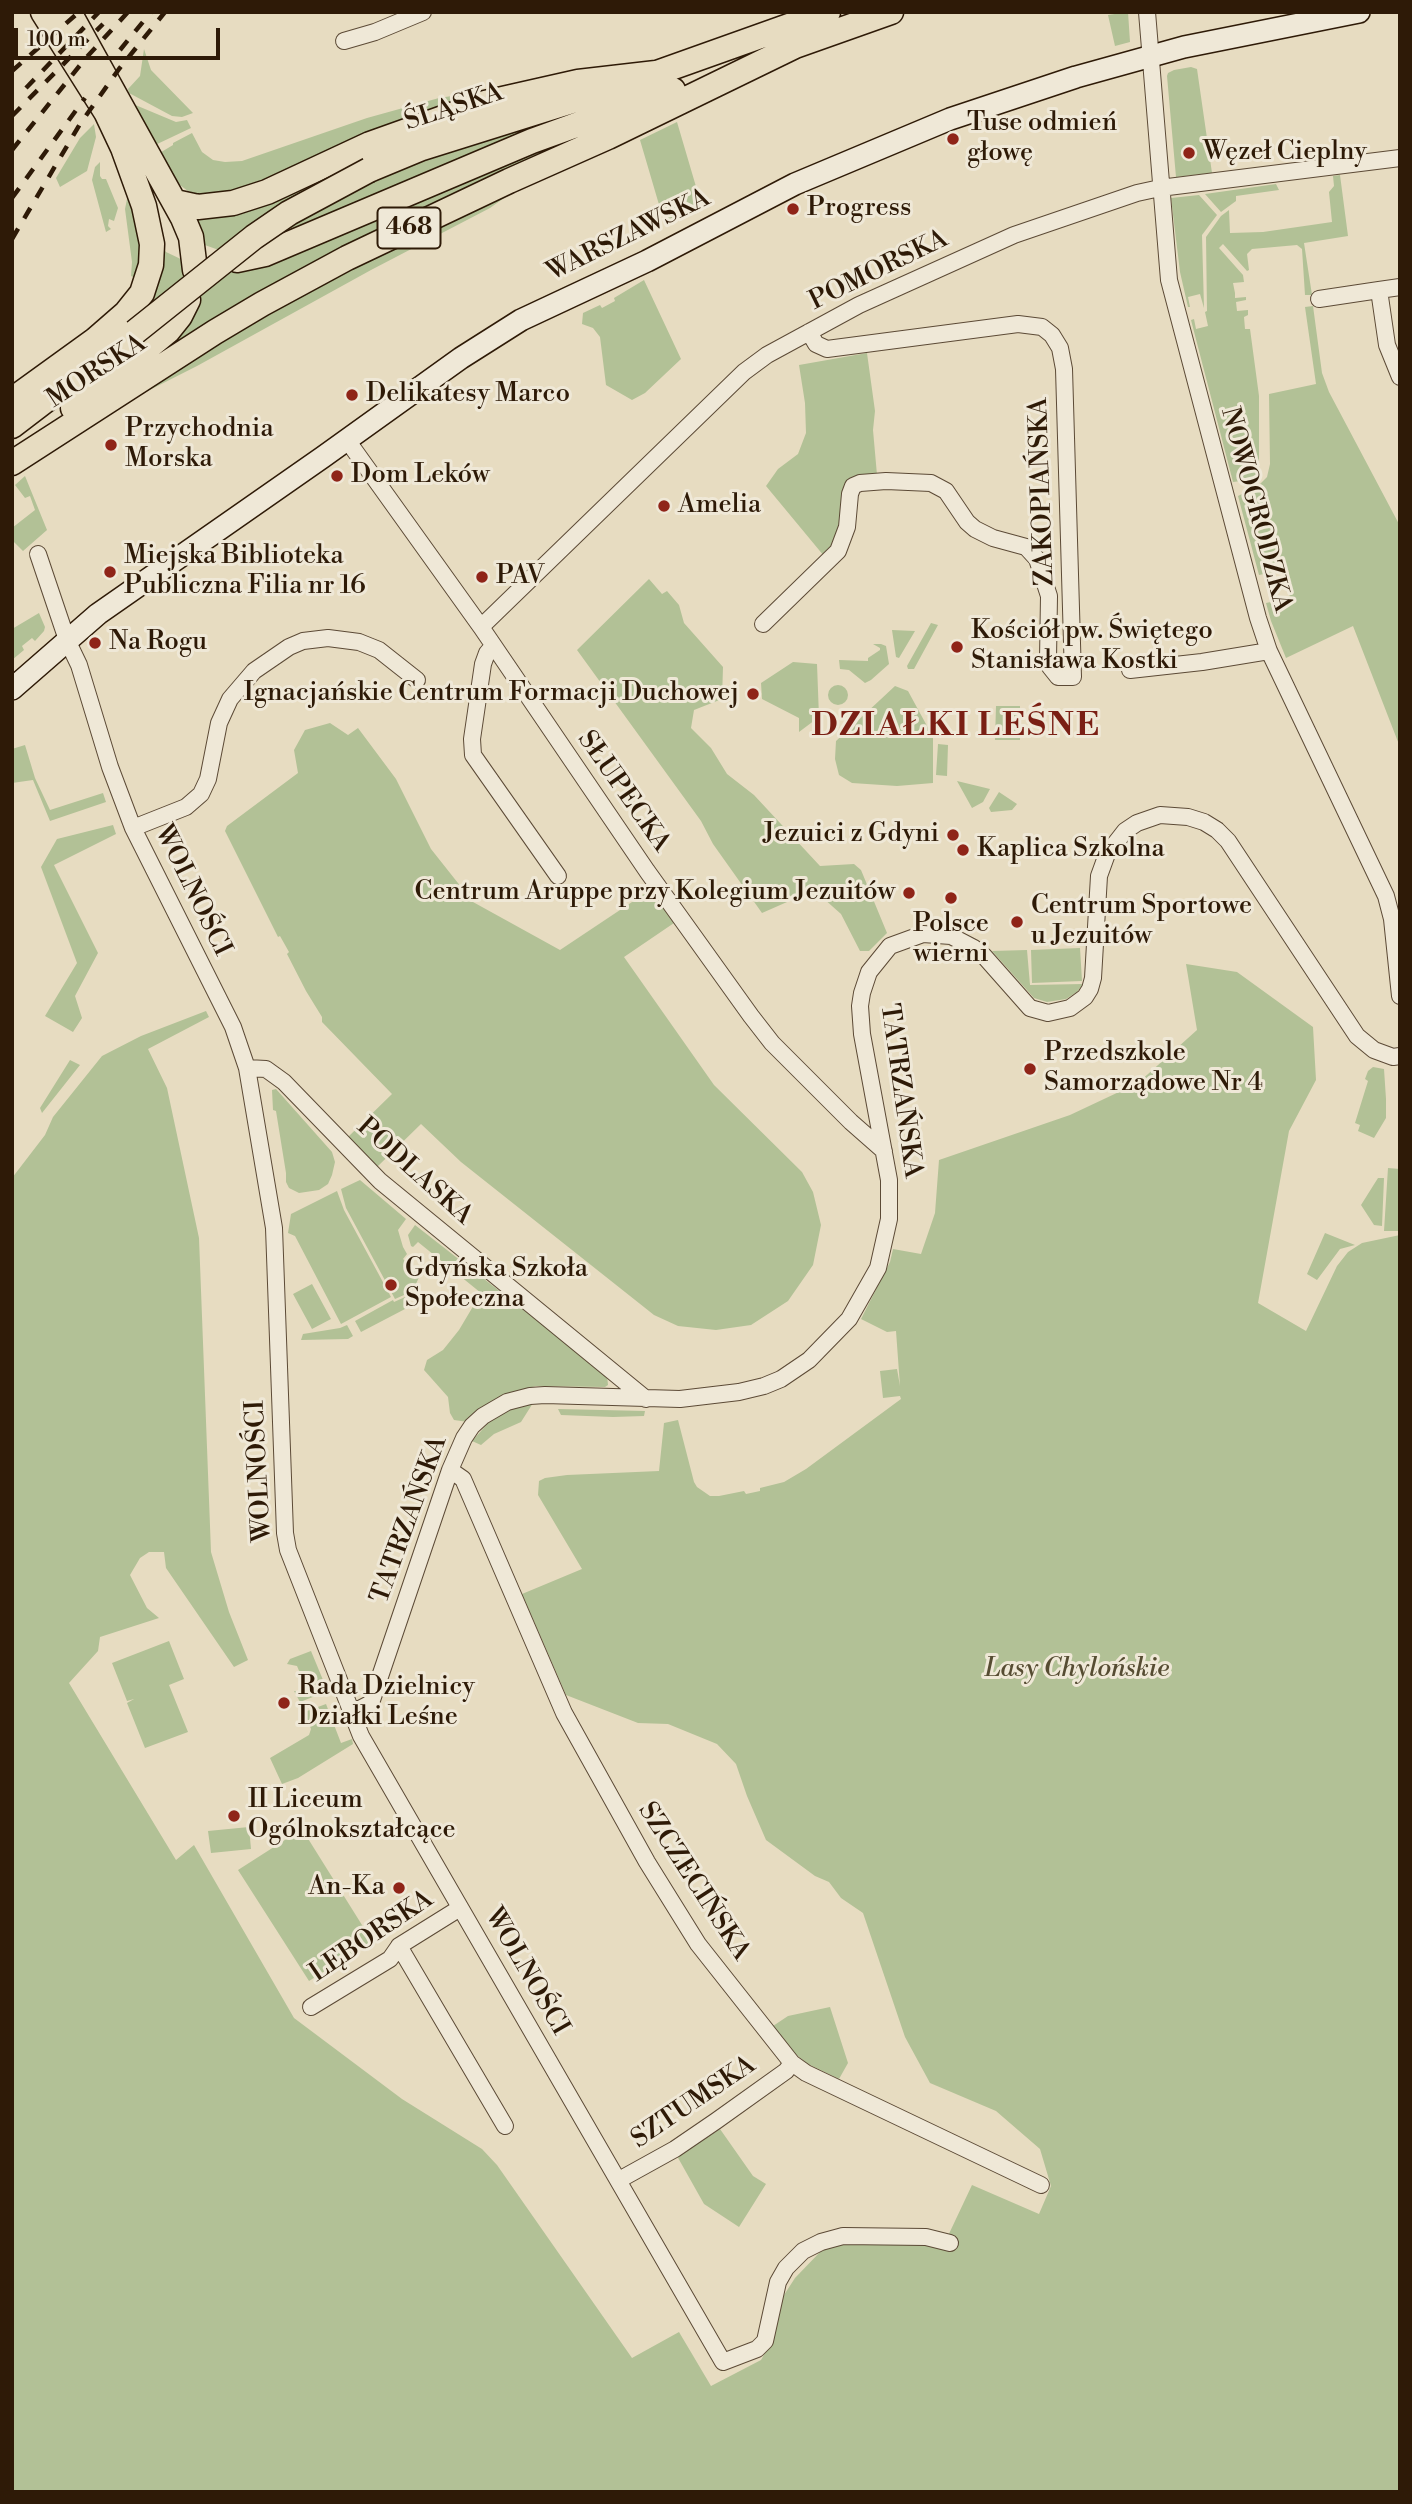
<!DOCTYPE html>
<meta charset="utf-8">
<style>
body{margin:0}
#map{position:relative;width:1412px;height:2504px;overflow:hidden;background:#e7dcc1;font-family:"Libre Bodoni",serif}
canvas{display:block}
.frame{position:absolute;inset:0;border:14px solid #2e1a07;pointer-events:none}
.scale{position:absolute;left:14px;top:28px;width:206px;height:32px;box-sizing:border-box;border:4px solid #2e1a07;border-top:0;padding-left:9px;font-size:21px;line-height:24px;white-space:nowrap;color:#2e1a07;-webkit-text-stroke:5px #efe8d7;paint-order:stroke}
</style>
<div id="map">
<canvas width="1412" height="2504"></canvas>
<div class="frame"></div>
<div class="scale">100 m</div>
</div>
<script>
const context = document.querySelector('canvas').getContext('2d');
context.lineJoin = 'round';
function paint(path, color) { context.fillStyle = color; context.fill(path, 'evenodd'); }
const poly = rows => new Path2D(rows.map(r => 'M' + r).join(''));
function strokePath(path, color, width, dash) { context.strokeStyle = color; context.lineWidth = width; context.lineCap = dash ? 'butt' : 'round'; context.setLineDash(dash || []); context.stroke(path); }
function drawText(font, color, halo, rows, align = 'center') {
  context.font = font + ' "Libre Bodoni",serif'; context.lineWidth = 6; context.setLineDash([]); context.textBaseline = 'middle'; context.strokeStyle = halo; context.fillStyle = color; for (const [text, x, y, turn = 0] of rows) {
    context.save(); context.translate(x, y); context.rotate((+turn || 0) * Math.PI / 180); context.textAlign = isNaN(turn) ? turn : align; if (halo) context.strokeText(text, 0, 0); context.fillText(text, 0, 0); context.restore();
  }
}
paint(poly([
 [1128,12,1130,42,1115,46,1108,15],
 [144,49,151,70,193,113,182,117,172,116,129,93,128,89,140,76],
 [1191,67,1197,69,1212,173,1176,177,1167,76,1168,73,1174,70],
 [662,83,244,249,216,249,202,244,193,216,362,156,404,165],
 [465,94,471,95,241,190,201,195,188,191,177,183,158,154,173,145,173,143,192,133,202,152,213,160,225,162,242,161,367,118,439,98],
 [133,104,176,122,187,120,191,128,153,146],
 [607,122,134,370,194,295,232,265],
 [677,122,702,207,665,225,640,140],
 [94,124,96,137,87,171,60,187,56,178,80,138],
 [100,162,100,176,102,179,106,179,118,208,114,221,109,219,108,226,111,229,106,232,92,180,95,167],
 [1340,175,1348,236,1304,243,1312,295,1305,295,1302,249,1297,245,1252,249,1247,254,1249,270,1247,271,1223,244,1219,248,1243,275,1244,282,1233,283,1235,293,1235,298,1246,297,1246,300,1236,302,1237,311,1248,310,1248,315,1244,317,1245,329,1250,329,1259,396,1259,468,1257,474,1249,480,1233,482,1191,320,1194,319,1196,329,1208,326,1205,312,1207,311,1206,237,1221,216,1229,210,1230,233,1263,232,1332,222,1329,192,1334,186,1333,176],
 [525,183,490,208,371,270,197,366,116,407,259,315],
 [1276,184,1279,190,1236,196,1236,201,1221,212,1205,194],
 [128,194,144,252,136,276,133,277,131,276,132,262,125,209],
 [1199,195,1217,215,1202,235,1204,308,1200,294,1188,297,1190,307,1188,307,1180,272,1171,198],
 [161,246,166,252,187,262,181,290,152,336,26,431,48,411],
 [644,280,681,359,645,393,632,400,606,385,600,337,593,328,582,324,583,313,600,305,602,308,615,301,614,298],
 [1313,306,1322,373,1329,392,1400,526,1400,747,1353,626,1286,658,1271,621,1266,603,1290,598,1284,570,1259,575,1238,496,1258,486,1267,477,1270,464,1269,394,1316,384,1305,307],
 [867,353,875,411,873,430,877,475,860,475,835,543,824,556,766,486,778,469,798,454,806,433,805,403,799,365],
 [25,476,47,530,23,551,12,540,12,528,35,510,30,496,25,498,15,485],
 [649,579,662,594,667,591,679,605,684,623,723,667,722,699,694,710,691,728,711,748,727,774,754,795,820,866,854,864,861,870,887,933,869,951,860,951,841,914,823,898,803,895,762,913,713,844,701,821,577,650],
 [39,613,45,627,44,631,35,641,32,638,22,646,24,650,12,660,12,629],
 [931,623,938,625,914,669,908,669,907,666],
 [892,630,915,631,899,658,896,657],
 [873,644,881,644,886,646,889,664,871,680,865,683,849,670,840,669,839,660,868,661,868,658,880,650,880,648],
 [793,662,817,664,819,717,799,732,799,718,762,699,761,683],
 '828 695a10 10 0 1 1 20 0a10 10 0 1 1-20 0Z',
 [895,686,908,691,933,737,933,783,897,786,852,783,839,775,835,759,836,741],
 [996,706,1020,706,1020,740,995,740],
 [330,723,348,735,358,728,396,779,431,849,473,902,560,950,650,890,674,923,624,957,714,1085,802,1172,813,1192,821,1225,813,1265,788,1301,751,1325,716,1330,678,1326,654,1315,461,1162,421,1124,377,1167,348,1137,392,1094,322,1022,322,1017,306,991,287,954,289,952,280,936,278,937,225,831,227,826,298,773,294,750,305,730],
 [938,744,948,745,947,776,936,775],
 [25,745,35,778,50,810,103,793,106,802,50,821,33,780,12,783,12,749],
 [957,781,990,789,983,802,972,808],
 [999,792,1017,804,1012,810,991,812,989,808],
 [113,825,116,834,54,865,98,953,75,996,82,1018,73,1032,45,1016,77,963,41,867,57,839],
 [1080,948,1082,981,1032,983,1031,950],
 [1027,950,1030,985,1083,984,1077,992,1066,999,1047,1002,1034,998,992,951],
 [1186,964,1237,972,1313,1027,1316,1080,1289,1131,1258,1303,1306,1331,1337,1266,1348,1252,1362,1243,1400,1235,1400,2492,12,2492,12,1178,45,1135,53,1117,102,1056,141,1036,206,1011,209,1017,148,1049,167,1088,199,1238,211,1552,229,1612,248,1660,234,1667,166,1568,164,1552,149,1552,140,1558,130,1575,147,1608,159,1618,100,1637,98,1651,69,1683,176,1860,194,1845,294,2018,402,2099,482,2149,497,2165,632,2358,679,2332,711,2386,761,2360,769,2346,784,2295,795,2278,821,2251,851,2241,947,2238,972,2185,1039,2214,1051,2186,1040,2149,996,2111,930,2083,905,2037,863,1913,841,1898,829,1882,815,1876,766,1840,747,1796,736,1764,717,1744,668,1724,638,1723,566,1695,522,1594,582,1569,538,1495,539,1481,545,1478,567,1475,659,1471,664,1423,678,1420,694,1482,697,1487,710,1496,719,1496,744,1491,746,1494,760,1491,760,1488,784,1482,806,1469,901,1399,900,1396,883,1398,880,1371,897,1369,900,1386,896,1331,887,1332,861,1319,890,1262,893,1249,921,1254,935,1213,939,1160,1070,1115,1138,1083,1197,1030],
 [70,1060,80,1065,42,1113,40,1108],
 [1373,1067,1384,1069,1386,1099,1386,1118,1374,1138,1358,1131,1360,1125,1355,1123,1368,1081,1365,1079,1368,1071],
 [276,1089,332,1152,335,1162,332,1175,328,1184,319,1190,299,1193,289,1188,286,1182,286,1173,276,1111,273,1110,272,1090],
 [1388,1168,1400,1169,1400,1231,1384,1231],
 [1378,1178,1384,1178,1382,1226,1374,1225,1361,1205],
 [360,1180,406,1219,398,1230,403,1247,407,1254,403,1259,420,1275,411,1295,404,1295,395,1299,346,1208,341,1189],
 [337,1191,344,1210,391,1297,341,1324,295,1236,288,1233,291,1214],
 [415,1225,607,1375,608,1385,605,1387,536,1386,509,1393,481,1409,468,1422,454,1420,450,1413,448,1397,424,1370,427,1360,443,1350,459,1330,481,1293,418,1242,413,1247,411,1246,408,1235],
 [1325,1233,1355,1245,1340,1249,1317,1280,1307,1274],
 [312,1284,331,1319,312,1329,293,1294],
 [405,1297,408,1304,405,1309,361,1332,355,1321,393,1300,394,1302],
 [347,1325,353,1336,348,1339,301,1340,303,1334,340,1328],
 [533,1403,521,1422,494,1434,481,1445,472,1441,490,1421,511,1409],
 [558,1409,645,1411,644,1416,613,1417,561,1415],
 [169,1641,184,1679,169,1685,188,1732,145,1748,127,1703,134,1699,127,1701,112,1663],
 [311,1651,323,1680,323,1693,300,1702,294,1691,308,1692,297,1666,287,1664,290,1659],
 [326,1704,341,1743,352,1739,353,1744,298,1778,282,1784,270,1758,309,1735,311,1729,305,1714,307,1711],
 [249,1827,251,1849,211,1853,208,1831],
 [302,1829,372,1941,309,1981,238,1870],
 [830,2007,848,2063,839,2079,808,2064,793,2052,773,2026,788,2016],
 [720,2129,753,2176,766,2184,739,2227,704,2204,677,2156]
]), '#b2c196');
const street = poly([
 [1147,12,1169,280,1258,618,1269,651,1386,896,1392,919,1400,996],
 [344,41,375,32,423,12],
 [1400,287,1379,290,1387,345,1400,377],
 [1319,299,1379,290],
 [347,440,481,627,647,871,751,1016,772,1043,851,1122,884,1151],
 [38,554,67,640,79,665,110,767,133,828,233,1027,247,1068,274,1228,285,1533,288,1550,361,1736,723,2362,757,2349,765,2341,778,2282,786,2268,803,2251,821,2242,843,2236,926,2237,950,2243],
 [763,624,838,551,847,527,850,494,853,486,860,483,886,481,931,483,946,491,967,522,975,529,993,538,1026,547,1037,559,1049,596,1048,659,1050,667,1058,677,1073,677,1064,369,1060,348,1052,335,1042,327,1018,324,827,349,816,344,809,332],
 [481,627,744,372,767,355,859,305,1014,235,1137,193,1160,188,1400,158],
 [493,646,487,653,483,664,472,739,473,755,558,876],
 [1130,670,1202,662,1269,651],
 [133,828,186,807,201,794,208,779,219,723,230,699,254,671,289,647,303,641,328,638,359,642,379,650,417,680],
 [247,1068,266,1069,284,1082,380,1181,646,1399],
 [450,1470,463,1479,564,1713,647,1862,698,1944,792,2063,806,2073,1041,2185],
 [352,1713,371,1703,450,1470,464,1438,472,1426,483,1416,507,1402,530,1396,545,1395,680,1399,739,1392,764,1386,781,1379,809,1360,849,1319,878,1268,889,1219,889,1180,862,1034,860,1006,862,993,869,972,890,946,923,934,951,936,974,948,984,956,1030,1008,1048,1013,1070,1008,1085,997,1090,989,1093,978,1099,876,1107,854,1125,831,1137,823,1160,815,1188,817,1204,822,1217,830,1228,841,1357,1036,1374,1050,1393,1057,1400,1056],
 [399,1946,505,2126],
 [311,2007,390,1959,399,1946,460,1908],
 [619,2180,675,2149,716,2121,786,2071,792,2063]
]);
const secondary = poly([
 [12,689,98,614,323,457,461,358,521,320,647,261,795,184,950,119,1076,77,1184,47,1359,12]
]);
const primary = poly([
 [69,12,183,218,191,237,195,270],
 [369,170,422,148,626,84,828,12],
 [175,202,198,207,233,203,267,192,370,144,485,103,578,82,656,73],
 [237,260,265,254,532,141,673,90],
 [12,400,95,340,126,313,142,293,151,265,152,244,144,206,123,148,106,112,43,12],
 [73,408,89,392,129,363,168,331,180,316,188,300],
 [12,426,135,332],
 [12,463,215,332,262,304,347,258,509,181,608,137,795,46,891,12]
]);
strokePath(street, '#5c4a36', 18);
strokePath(secondary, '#2e1a07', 24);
strokePath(primary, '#2e1a07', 27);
strokePath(street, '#efe8d7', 16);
strokePath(secondary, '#efe8d7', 21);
strokePath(primary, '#e7dcc1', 24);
strokePath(poly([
 [120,50,151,12],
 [12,71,79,12],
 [26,88,99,12],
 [12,116,103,24],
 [12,150,85,59,128,12],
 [12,198,85,98],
 [12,239,80,124,119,69,165,12]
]), '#2e1a07', 4.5, [12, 12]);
const primaryBridge = poly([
 [135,332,254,237,289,213,369,170]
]);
strokePath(primaryBridge, '#2e1a07', 27, []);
strokePath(primaryBridge, '#e7dcc1', 24);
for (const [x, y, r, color] of [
 [953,139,7,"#8f2418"],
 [1189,153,7,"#8f2418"],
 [793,209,7,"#8f2418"],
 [352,395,7,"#8f2418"],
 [111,445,7,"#8f2418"],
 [337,476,7,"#8f2418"],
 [664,506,7,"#8f2418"],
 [110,572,7,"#8f2418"],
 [482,577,7,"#8f2418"],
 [95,643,7,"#8f2418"],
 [957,647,7,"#8f2418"],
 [753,694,7,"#8f2418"],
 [953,835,7,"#8f2418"],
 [963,850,7,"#8f2418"],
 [909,893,7,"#8f2418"],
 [951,898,7,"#8f2418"],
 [1017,922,7,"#8f2418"],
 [1030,1069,7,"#8f2418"],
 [391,1285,7,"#8f2418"],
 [284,1703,7,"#8f2418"],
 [234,1816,7,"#8f2418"],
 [399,1888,7,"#8f2418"]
]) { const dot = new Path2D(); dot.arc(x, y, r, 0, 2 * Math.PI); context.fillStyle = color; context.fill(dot); strokePath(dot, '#efe8d7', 2.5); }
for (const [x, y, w] of [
 [409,228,63]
]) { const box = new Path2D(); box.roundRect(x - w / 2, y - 20.5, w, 41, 5); context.fillStyle = '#efe8d7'; context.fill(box); strokePath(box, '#2e1a07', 2); }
drawText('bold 24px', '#2e1a07', null, [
 ["468",409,228]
]);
drawText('26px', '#2e1a07', '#efe8d7', [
 ["ŚLĄSKA",454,108,-18],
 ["WARSZAWSKA",629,236,-26],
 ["POMORSKA",879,271,-26],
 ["MORSKA",97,372,-33],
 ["ZAKOPIAŃSKA",1043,492,-92],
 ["NOWOGRODZKA",1255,510,75],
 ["SŁUPECKA",623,792,55],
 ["WOLNOŚCI",192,891,64],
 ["TATRZAŃSKA",900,1091,82],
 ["PODLASKA",414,1172,42],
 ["WOLNOŚCI",260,1471,-93],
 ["TATRZAŃSKA",410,1520,-70],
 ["SZCZECIŃSKA",693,1882,57],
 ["LĘBORSKA",372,1937,-34],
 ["WOLNOŚCI",526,1972,60],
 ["SZTUMSKA",694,2103,-34]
]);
drawText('26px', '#2e1a07', '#efe8d7', [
 ["Tuse odmień",967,124],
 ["głowę",967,154],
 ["Węzeł Cieplny",1203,153],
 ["Progress",807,209],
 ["Delikatesy Marco",366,395],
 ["Przychodnia",125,430],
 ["Morska",125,460],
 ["Dom Leków",351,476],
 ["Amelia",678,506],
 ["Miejska Biblioteka",124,557],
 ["Publiczna Filia nr 16",124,587],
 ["PAV",496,577],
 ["Kościół pw. Świętego",971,632],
 ["Stanisława Kostki",971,662],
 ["Na Rogu",109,643],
 ["Ignacjańskie Centrum Formacji Duchowej",739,694,"right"],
 ["Jezuici z Gdyni",939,835,"right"],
 ["Kaplica Szkolna",977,850],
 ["Centrum Aruppe przy Kolegium Jezuitów",895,893,"right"],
 ["Centrum Sportowe",1031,907],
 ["u Jezuitów",1031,937],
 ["Polsce",951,925,"center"],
 ["wierni",951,955,"center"],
 ["Przedszkole",1044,1054],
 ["Samorządowe Nr 4",1044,1084],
 ["Gdyńska Szkoła",405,1270],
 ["Społeczna",405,1300],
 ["Rada Dzielnicy",298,1688],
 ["Działki Leśne",298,1718],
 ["II Liceum",248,1801],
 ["Ogólnokształcące",248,1831],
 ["An-Ka",385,1888,"right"]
], 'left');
drawText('italic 26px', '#564c32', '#efe8d7', [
 ["Lasy Chylońskie",1077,1670]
]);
context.letterSpacing = '2px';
drawText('bold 33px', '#7a1f14', '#efe8d7', [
 ["DZIAŁKI LEŚNE",956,727]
]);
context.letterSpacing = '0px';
</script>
